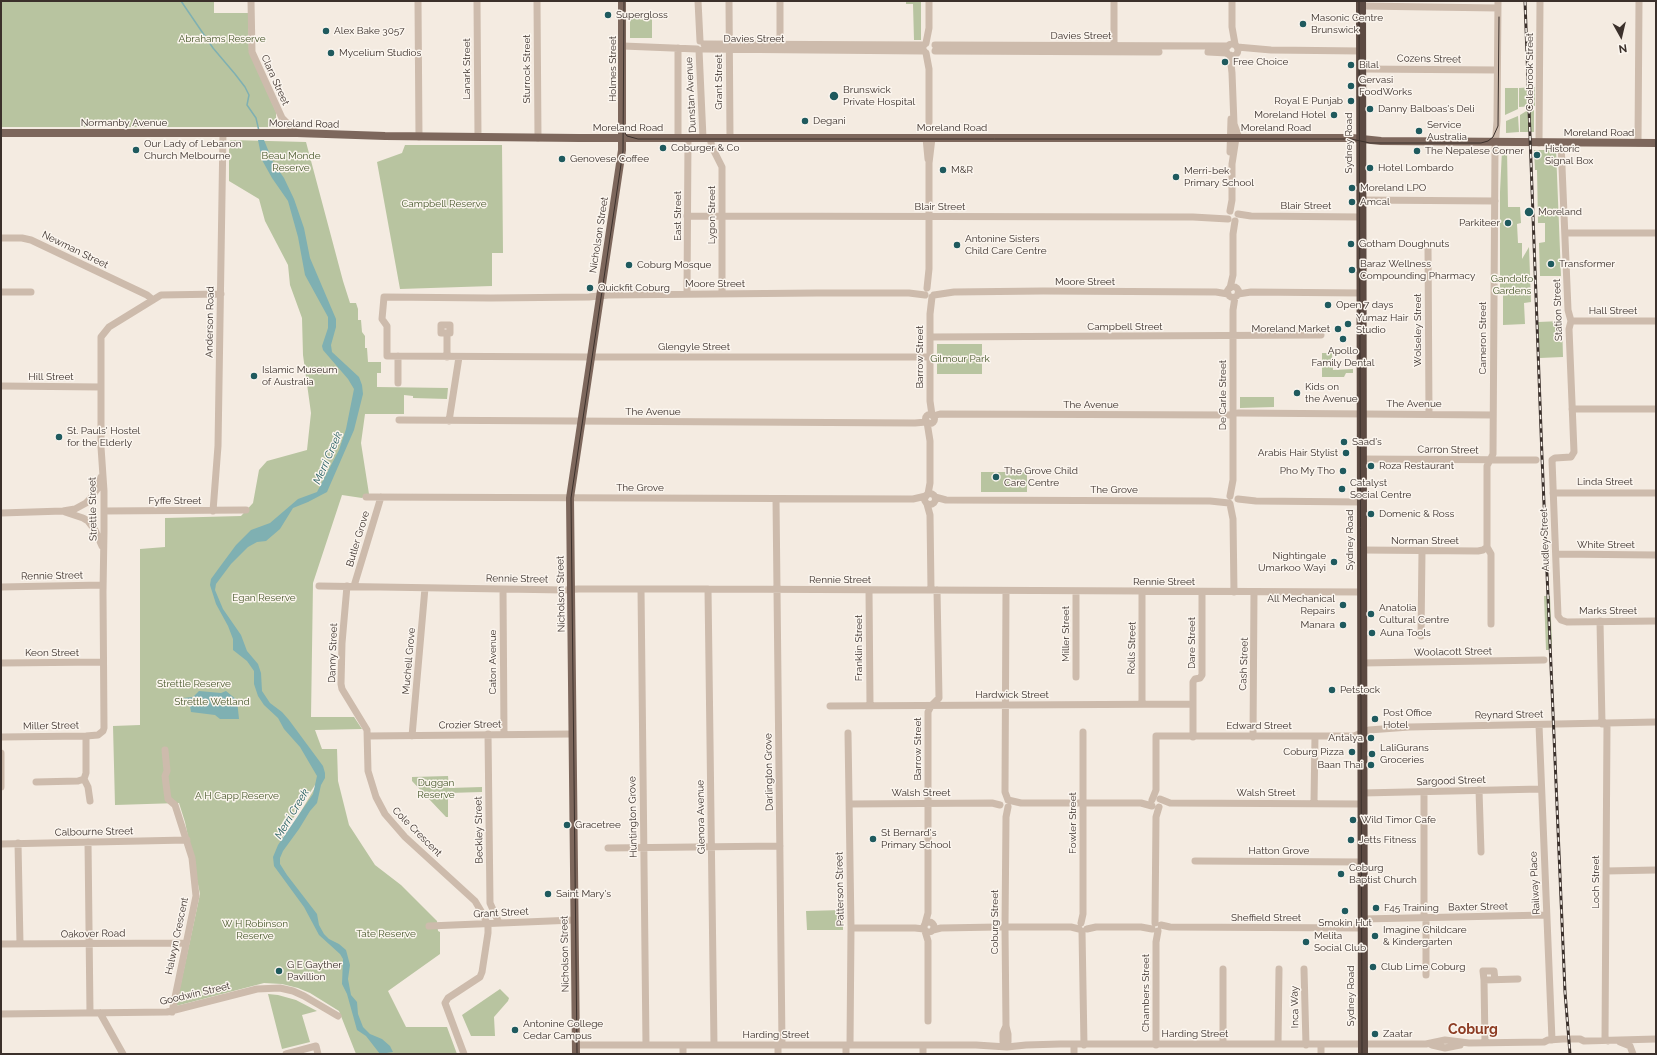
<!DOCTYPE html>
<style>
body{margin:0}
#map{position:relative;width:1657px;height:1055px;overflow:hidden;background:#f4ebe1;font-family:Raleway,sans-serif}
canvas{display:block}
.frame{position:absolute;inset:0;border:2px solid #3b302b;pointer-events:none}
.north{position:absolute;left:1601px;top:16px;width:40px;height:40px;-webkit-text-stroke:3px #fbf5ee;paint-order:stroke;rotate:172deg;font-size:11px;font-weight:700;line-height:16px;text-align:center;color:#3b302b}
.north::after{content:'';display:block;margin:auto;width:14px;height:18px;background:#3b302b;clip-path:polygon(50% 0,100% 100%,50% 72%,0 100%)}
</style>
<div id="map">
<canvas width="1657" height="1055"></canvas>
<div class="frame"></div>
<div class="north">N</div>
</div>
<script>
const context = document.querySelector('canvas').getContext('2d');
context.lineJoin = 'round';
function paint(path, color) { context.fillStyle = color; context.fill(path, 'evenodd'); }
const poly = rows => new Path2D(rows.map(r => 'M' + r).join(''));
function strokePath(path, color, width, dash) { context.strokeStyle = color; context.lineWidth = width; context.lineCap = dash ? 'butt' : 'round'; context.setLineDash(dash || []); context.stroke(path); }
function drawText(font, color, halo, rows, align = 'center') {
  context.font = font + ' Raleway,sans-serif'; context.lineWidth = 3; context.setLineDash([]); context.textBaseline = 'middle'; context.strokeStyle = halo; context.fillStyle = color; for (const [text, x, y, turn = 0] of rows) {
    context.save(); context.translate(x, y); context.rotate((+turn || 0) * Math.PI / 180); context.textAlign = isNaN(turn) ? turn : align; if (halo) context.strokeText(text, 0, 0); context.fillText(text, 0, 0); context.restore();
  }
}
paint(poly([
 [1,1,214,1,214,13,248,13,249,51,276,112,276,127,1,127],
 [906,1,921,1,921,40,914,40,913,4,906,4],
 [630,18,652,18,652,38,630,38],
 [1535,87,1535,106,1519,107,1519,88],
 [1505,88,1518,88,1518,109,1505,115],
 [1528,110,1534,110,1534,132,1520,132,1520,115],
 [1518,116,1519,132,1506,133,1506,121],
 [231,140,306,142,343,281,350,303,356,303,358,309,358,320,361,320,362,332,365,336,365,348,367,348,368,362,381,362,381,373,377,373,377,387,448,388,447,399,413,398,413,396,404,395,404,414,365,414,361,443,369,494,362,498,342,495,313,583,311,717,354,717,362,729,315,730,322,749,337,749,338,781,349,825,375,865,401,885,437,921,438,931,440,932,440,954,388,991,406,1027,447,1027,457,1054,356,1054,339,1011,310,993,298,988,282,984,264,983,176,1006,200,894,185,822,179,803,115,805,113,726,140,725,140,549,165,547,165,518,241,516,253,503,259,470,267,461,307,450,311,413,303,355,302,318,290,285,288,265,265,221,259,199,229,181,229,142],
 [315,785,316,786,278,850,286,829],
 [405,145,502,145,503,253,492,253,492,286,400,289,377,162,402,153],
 [1507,149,1508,207,1520,207,1521,223,1517,224,1518,243,1522,243,1522,259,1529,247,1531,302,1524,303,1525,324,1503,325,1503,293,1500,289,1500,192,1502,150],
 [1534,150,1556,150,1561,276,1540,276,1539,243,1545,242,1545,223,1538,223,1537,170,1535,170],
 [1562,321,1563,357,1540,358,1538,322],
 [937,344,982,344,982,374,937,374],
 [1322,353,1332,353,1333,370,1353,369,1353,373,1346,373,1344,377,1322,377],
 [1240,397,1274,397,1274,407,1240,408],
 [981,472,1027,472,1027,492,981,492],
 [1544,596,1550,596,1552,641,1551,650,1546,650],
 [448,776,449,788,482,787,482,792,448,793,448,817,446,817,412,781,412,777],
 [843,910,843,930,807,930,806,911],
 [500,989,509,998,508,1001,494,1017,495,1036,471,1036,462,1015],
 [268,994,278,995,296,1000,317,1011,302,1015,310,1042,282,1049]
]), '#b8c4a0');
paint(poly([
 [258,140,264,140,273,162,284,178,294,199,304,228,310,258,336,319,336,327,331,345,332,352,359,377,362,385,363,394,354,430,327,492,308,502,293,508,280,529,266,541,257,542,248,547,231,564,216,584,215,590,223,609,241,635,247,651,258,664,261,673,262,691,270,703,282,712,289,720,323,766,325,773,325,778,321,785,317,803,310,811,299,829,283,851,280,858,280,864,287,875,317,914,319,925,324,934,329,939,339,944,346,950,350,965,348,979,351,995,357,1002,358,1014,363,1027,370,1034,382,1039,390,1046,393,1052,380,1054,366,1036,357,1030,347,994,342,984,343,959,340,954,319,935,304,907,274,866,273,857,278,845,313,794,317,776,300,747,284,729,278,718,264,705,258,696,254,684,254,671,247,661,233,650,233,639,228,626,216,604,210,585,211,579,219,568,236,545,251,530,270,523,298,499,317,492,339,450,346,429,354,389,348,379,323,350,322,346,328,328,328,317,305,275,298,237,288,201,272,178,262,160],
 [199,691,221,693,226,691,237,700,239,719,220,719,215,715,191,712,190,706,183,702,183,698,193,697]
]), '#7fb0b2');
strokePath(poly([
 [181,1,213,48,235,74,245,87,249,95,247,105,256,118,259,131]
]), '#7fb0b2', 1.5);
strokePath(poly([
 [251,1,252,52,282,118,297,133],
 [418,1,419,137],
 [477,1,478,137],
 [537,1,538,138],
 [698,1,700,41],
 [729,1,730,138],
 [780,1,780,49],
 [1114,1,1114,49],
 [1232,1,1232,27,1235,44],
 [1361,6,1498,8],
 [926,43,929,28,929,1],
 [704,44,924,45],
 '1226 50a6 6 0 1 1 12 0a6 6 0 1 1-12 0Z',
 [935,45,1228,46],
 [623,46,697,49],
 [1237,47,1271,50,1361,51],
 [678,48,678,138],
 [704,49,924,51],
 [699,50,703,138],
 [935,51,1159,52],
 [1208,52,1227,53],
 [926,53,929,69,929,122],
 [1230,55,1232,73,1234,124,1239,138],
 [1361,69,1497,70],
 [710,138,712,147,722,167,722,294],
 [926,138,928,159],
 [1539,143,1540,1],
 [1561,143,1568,310,1571,321,1569,329,1574,452,1571,457,1555,458,1552,460,1558,616,1561,620,1567,622,1656,621],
 [1638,143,1639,1],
 [1230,152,1231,119],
 [1361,200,1495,201],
 [1230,211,1232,200,1232,164,1236,138],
 [1238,214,1251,216,1361,217],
 [687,216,1193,217,1228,219],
 [1565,233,1656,233],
 [1,238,22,238,31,240,147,295,153,300],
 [1428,246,1429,414],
 '1227.5 292a5.5 5.5 0 1 1 11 0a5.5 5.5 0 1 1-11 0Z',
 [927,288,929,269,929,163,932,138],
 [1230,288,1233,275,1233,234,1235,221],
 [1,292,31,292],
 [687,294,688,138],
 [1238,294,1251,292,1361,293],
 [925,295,909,293,817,293,608,295,589,297,491,298,384,297,382,319,387,326,387,356,589,357,930,357],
 [934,295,954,292,1043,291,1216,292,1228,294],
 [1571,321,1656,321],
 [441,325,450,325,450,333,441,333,441,325],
 [930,337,1321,335],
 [398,356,398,383],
 [447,357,447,333],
 [1,386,101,387],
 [1572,409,1656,409],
 [1238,413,1493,415],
 '925.5 419a4.5 4.5 0 1 1 9 0a4.5 4.5 0 1 1-9 0Z',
 [932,415,930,401,930,314,932,297],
 [933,416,940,414,1233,415],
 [399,420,915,423,926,422],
 [449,421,459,357],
 [927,422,930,441,930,483,928,494],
 [1361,459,1536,460],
 [1553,493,1656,493],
 '924.5 499a5.5 5.5 0 1 1 11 0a5.5 5.5 0 1 1-11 0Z',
 [1230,496,1233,480,1233,310,1235,297],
 [366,497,913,499,926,496],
 [935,497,946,500,1210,501,1229,503],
 [776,499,782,1045],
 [1238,499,1256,501,1361,502],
 [927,504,930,515,931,590],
 [1230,504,1233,519,1234,592],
 [104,511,246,510],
 [213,511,218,446,223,133],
 [65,512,83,518,88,521,95,530,102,546],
 [1,513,63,511,75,509,86,503,90,499,98,488,101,477],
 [1362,550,1478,551,1483,550,1487,547],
 [1556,554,1656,555],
 [319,586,565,590,578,589,708,589,1362,592],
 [347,586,342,643,341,684,342,689,367,730,368,771,376,797,385,814,405,837,475,901,484,916,487,924],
 [354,586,381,497],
 [1,587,103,585],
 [503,589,504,734],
 [641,589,646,1045],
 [708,589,714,1045],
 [869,590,870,705],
 [1006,591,1005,792,1008,800],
 [1076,591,1076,677],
 [1600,621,1602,724],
 [1491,624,1491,554,1487,547,1487,466,1493,454,1495,149,1497,121,1498,1],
 [1421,636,1422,551],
 [1,663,103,662],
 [1362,663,1544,660],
 [1142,704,1142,591],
 [830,706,1193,704],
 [1607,724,1605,1040,1608,1041],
 [1539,725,1552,1040],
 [848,733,851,928,850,1045],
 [488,734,490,903,499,923],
 [86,736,86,773,84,779,88,787,90,801],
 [368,736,572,734],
 [412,736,425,588],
 [1,737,86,736,98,735,103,731,104,728,103,592,104,531,104,491,101,447,101,337,109,327,161,295,221,294],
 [1193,737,1193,682,1195,679,1200,678,1202,675,1202,592],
 [1253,737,1254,592],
 [165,750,167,771,165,776,168,799,175,805,192,858,196,896,172,1012],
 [1,753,1,787],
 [36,782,78,781,84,779],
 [1479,790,1481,852],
 [1362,793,1541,789],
 [1160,799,1170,803,1362,804],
 [1008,800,1021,803,1141,803,1152,806],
 [1152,800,1156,790,1156,736,1354,736,1369,730,1409,727,1656,722],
 [1314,803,1315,736],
 [850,804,992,803,1000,805],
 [1008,807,1006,817,1005,927,1006,1026,1008,1034,1008,1042],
 [88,842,90,1013],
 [18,843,20,944],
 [1,844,187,840],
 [608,848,780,846],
 [1195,861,1362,862],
 [1606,871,1656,870],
 [1424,918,1424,792],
 [1426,918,1426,975],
 [1363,919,1546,915],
 '924 927a5 5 0 1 1 10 0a5 5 0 1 1-10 0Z',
 [1081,923,1083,914,1083,732],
 [1155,923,1156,817,1159,807],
 [925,924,928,913,928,712,931,706,939,698,937,590],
 [1161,925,1170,927,1363,928],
 [429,926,574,920],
 [851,928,915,928,924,929],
 [1087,929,1096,927,1141,927,1152,929],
 [933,930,941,928,998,927,1071,927,1079,929],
 [925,931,928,941,928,1021],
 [1082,931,1084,1045],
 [1,944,185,943],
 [1304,969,1306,1045],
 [1484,980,1483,971,1494,971,1495,980],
 [100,1013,123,1054],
 [1,1014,167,1012,257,989,280,988,293,991,304,996,338,1016],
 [1003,1042,1003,1033,1006,1026],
 [1620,1042,1630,1046,1633,1054],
 [1485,1043,1484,980,1518,979],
 [1223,1044,1223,969],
 [1278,1044,1279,969],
 [1321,1044,1321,1054],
 [576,1045,976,1045,1007,1047,1026,1045,1060,1044,1426,1044,1445,1040,1469,1043,1544,1042,1548,1040,1563,1039,1580,1039,1584,1041,1656,1039],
 [778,1045,778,1054],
 [846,1045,846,1054],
 [923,1045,923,1054],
 [1074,1045,1074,1054],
 [1156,1045,1156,942,1158,931],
 [1432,1045,1445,1048,1460,1045],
 [286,1054,316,1046,318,1054],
 [464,1054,445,1003,448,998,480,977,482,972,488,933,488,923],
 [683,1054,683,1045]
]), '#cdbbac', 7);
strokePath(poly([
 [1,133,297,133,385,136,579,138,1352,138,1381,141,1656,143],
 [576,1054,570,498,622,150,622,1]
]), '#7d675c', 8);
strokePath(poly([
 [1361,1,1363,1054]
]), '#5c4a42', 10);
strokePath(poly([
 [1359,1,1362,1054],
 [623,130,627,136,638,139,1351,139,1370,143,1481,143,1488,141,1493,137,1498,126,1499,17],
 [577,1054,571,498,623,151,624,1]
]), '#3b302b', 1);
const rail = poly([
 [1525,1,1542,457,1565,992,1570,1054]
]);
strokePath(rail, '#3b302b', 3);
strokePath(rail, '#fbf5ee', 1.5, [4.5]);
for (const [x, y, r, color] of [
 [608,15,4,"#1f5a5e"],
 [1303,24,4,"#1f5a5e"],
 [326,31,4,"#1f5a5e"],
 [331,53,4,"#1f5a5e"],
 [1225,62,4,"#1f5a5e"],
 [1351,65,4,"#1f5a5e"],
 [1351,86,4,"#1f5a5e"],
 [834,96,5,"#1f5a5e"],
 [1351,101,4,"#1f5a5e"],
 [1370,109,4,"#1f5a5e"],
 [1334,115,4,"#1f5a5e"],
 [805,121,4,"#1f5a5e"],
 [1419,131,4,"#1f5a5e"],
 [663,148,4,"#1f5a5e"],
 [136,150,4,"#1f5a5e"],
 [1417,151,4,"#1f5a5e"],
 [1537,155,4,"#1f5a5e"],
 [562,159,4,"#1f5a5e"],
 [1370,168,4,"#1f5a5e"],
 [943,170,4,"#1f5a5e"],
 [1176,177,4,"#1f5a5e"],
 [1352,188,4,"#1f5a5e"],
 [1352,202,4,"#1f5a5e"],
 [1529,212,5,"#1f5a5e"],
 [1508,223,4,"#1f5a5e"],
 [1351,244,4,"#1f5a5e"],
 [957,245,4,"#1f5a5e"],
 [1551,264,4,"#1f5a5e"],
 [629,265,4,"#1f5a5e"],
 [1352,270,4,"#1f5a5e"],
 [590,288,4,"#1f5a5e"],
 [1328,305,4,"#1f5a5e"],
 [1348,324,4,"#1f5a5e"],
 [1338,329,4,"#1f5a5e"],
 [1343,339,4,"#1f5a5e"],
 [254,376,4,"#1f5a5e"],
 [1297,393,4,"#1f5a5e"],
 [59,437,4,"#1f5a5e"],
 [1344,442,4,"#1f5a5e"],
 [1346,453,4,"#1f5a5e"],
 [1371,466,4,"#1f5a5e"],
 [1343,471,4,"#1f5a5e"],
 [996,477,4,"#1f5a5e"],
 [1342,489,4,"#1f5a5e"],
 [1371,514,4,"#1f5a5e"],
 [1334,562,4,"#1f5a5e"],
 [1343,605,4,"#1f5a5e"],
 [1371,614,4,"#1f5a5e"],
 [1343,625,4,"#1f5a5e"],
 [1372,633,4,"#1f5a5e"],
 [1332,690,4,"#1f5a5e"],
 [1375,719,4,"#1f5a5e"],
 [1371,738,4,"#1f5a5e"],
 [1352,752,4,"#1f5a5e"],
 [1372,754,4,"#1f5a5e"],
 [1371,765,4,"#1f5a5e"],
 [1353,820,4,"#1f5a5e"],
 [567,825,4,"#1f5a5e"],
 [873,839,4,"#1f5a5e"],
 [1351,840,4,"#1f5a5e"],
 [1341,874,4,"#1f5a5e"],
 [548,894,4,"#1f5a5e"],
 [1376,908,4,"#1f5a5e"],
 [1345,911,4,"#1f5a5e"],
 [1375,936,4,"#1f5a5e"],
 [1306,942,4,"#1f5a5e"],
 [1373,967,4,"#1f5a5e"],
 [279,971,4,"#1f5a5e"],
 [515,1030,4,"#1f5a5e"],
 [1375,1034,4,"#1f5a5e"]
]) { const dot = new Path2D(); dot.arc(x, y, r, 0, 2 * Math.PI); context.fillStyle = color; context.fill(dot); strokePath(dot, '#fbf5ee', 1.5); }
drawText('10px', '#3b302b', '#fbf5ee', [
 ["Supergloss",616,15],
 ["Masonic Centre",1311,18],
 ["Brunswick",1311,30],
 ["Alex Bake 3057",334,31],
 ["Mycelium Studios",339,53],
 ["Free Choice",1233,62],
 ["Bilal",1359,65],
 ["Gervasi",1359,80],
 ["FoodWorks",1359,92],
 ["Brunswick",843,90],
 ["Private Hospital",843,102],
 ["Royal E Punjab",1343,101,"right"],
 ["Danny Balboas's Deli",1378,109],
 ["Moreland Hotel",1326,115,"right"],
 ["Degani",813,121],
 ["Service",1427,125],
 ["Australia",1427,137],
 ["Our Lady of Lebanon",144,144],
 ["Church Melbourne",144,156],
 ["Coburger & Co",671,148],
 ["Historic",1545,149],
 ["Signal Box",1545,161],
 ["The Nepalese Corner",1425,151],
 ["Genovese Coffee",570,159],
 ["Hotel Lombardo",1378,168],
 ["M&R",951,170],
 ["Merri-bek",1184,171],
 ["Primary School",1184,183],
 ["Moreland LPO",1360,188],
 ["Amcal",1360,202],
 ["Moreland",1538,212],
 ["Parkiteer",1500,223,"right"],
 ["Antonine Sisters",965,239],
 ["Child Care Centre",965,251],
 ["Gotham Doughnuts",1359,244],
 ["Baraz Wellness",1360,264],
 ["Compounding Pharmacy",1360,276],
 ["Transformer",1559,264],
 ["Coburg Mosque",637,265],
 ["Quickfit Coburg",598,288],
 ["Open 7 days",1336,305],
 ["Yumaz Hair",1356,318],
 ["Studio",1356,330],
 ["Moreland Market",1330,329,"right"],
 ["Apollo",1343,351,"center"],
 ["Family Dental",1343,363,"center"],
 ["Islamic Museum",262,370],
 ["of Australia",262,382],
 ["Kids on",1305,387],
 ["the Avenue",1305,399],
 ["St. Pauls' Hostel",67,431],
 ["for the Elderly",67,443],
 ["Saad's",1352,442],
 ["Arabis Hair Stylist",1338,453,"right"],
 ["Roza Restaurant",1379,466],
 ["The Grove Child",1004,471],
 ["Care Centre",1004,483],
 ["Pho My Tho",1335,471,"right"],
 ["Catalyst",1350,483],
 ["Social Centre",1350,495],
 ["Domenic & Ross",1379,514],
 ["Nightingale",1326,556,"right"],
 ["Umarkoo Wayi",1326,568,"right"],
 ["All Mechanical",1335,599,"right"],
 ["Repairs",1335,611,"right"],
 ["Anatolia",1379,608],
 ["Cultural Centre",1379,620],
 ["Manara",1335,625,"right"],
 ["Auna Tools",1380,633],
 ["Petstock",1340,690],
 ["Post Office",1383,713],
 ["Hotel",1383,725],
 ["Antalya",1363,738,"right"],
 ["LaliGurans",1380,748],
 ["Groceries",1380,760],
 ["Coburg Pizza",1344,752,"right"],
 ["Baan Thai",1363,765,"right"],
 ["Wild Timor Cafe",1361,820],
 ["Gracetree",575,825],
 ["St Bernard's",881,833],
 ["Primary School",881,845],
 ["Jetts Fitness",1359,840],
 ["Coburg",1349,868],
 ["Baptist Church",1349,880],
 ["Saint Mary's",556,894],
 ["F45 Training",1384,908],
 ["Smokin Hut",1345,923,"center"],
 ["Imagine Childcare",1383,930],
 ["& Kindergarten",1383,942],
 ["Melita",1314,936],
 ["Social Club",1314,948],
 ["G E Gayther",287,965],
 ["Pavillion",287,977],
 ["Club Lime Coburg",1381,967],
 ["Antonine College",523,1024],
 ["Cedar Campus",523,1036],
 ["Zaatar",1383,1034]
], 'left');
drawText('10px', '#3b302b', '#fbf5ee', [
 ["Davies Street",1081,36],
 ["Davies Street",754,39],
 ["Cozens Street",1429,59,1],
 ["Lanark Street",467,69,-90],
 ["Sturrock Street",527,69,-90],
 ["Holmes Street",613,69,-90],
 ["Colebrook Street",1530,72,-90],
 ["Clara Street",275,80,66],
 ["Grant Street",719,82,-90],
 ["Dunstan Avenue",691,95,-93],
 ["Normanby Avenue",124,123],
 ["Moreland Road",304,124,1],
 ["Moreland Road",628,128],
 ["Moreland Road",952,128],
 ["Moreland Road",1276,128],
 ["Moreland Road",1599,133],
 ["Sydney Road",1349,143,-90],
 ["Blair Street",1306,206],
 ["Blair Street",940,207],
 ["Lygon Street",712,215,-90],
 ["East Street",678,216,-90],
 ["Nicholson Street",599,235,-81],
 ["Newman Street",75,250,26],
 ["Moore Street",1085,282],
 ["Moore Street",715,284],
 ["Station Street",1558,310,-92],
 ["Hall Street",1613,311],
 ["Anderson Road",210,322,-89],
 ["Campbell Street",1125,327],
 ["Wolseley Street",1418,330,-90],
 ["Cameron Street",1483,338,-90],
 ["Glengyle Street",694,347],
 ["Barrow Street",920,357,-90],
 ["Hill Street",51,377],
 ["De Carle Street",1223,395,-90],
 ["The Avenue",1414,404],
 ["The Avenue",1091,405],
 ["The Avenue",653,412],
 ["Carron Street",1448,450,1],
 ["Linda Street",1605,482],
 ["The Grove",640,488],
 ["The Grove",1114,490],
 ["Fyffe Street",175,501],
 ["Strettle Street",93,509,-91],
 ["Butler Grove",358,539,-73],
 ["Sydney Road",1350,540,-90],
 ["Audley Street",1545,540,-92],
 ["Norman Street",1425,541],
 ["White Street",1606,545],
 ["Rennie Street",52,576,-1],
 ["Rennie Street",517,579,1],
 ["Rennie Street",840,580],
 ["Rennie Street",1164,582],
 ["Nicholson Street",561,594,-91],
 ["Marks Street",1608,611],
 ["Miller Street",1066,634,-90],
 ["Dare Street",1192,643,-90],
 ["Franklin Street",859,648,-90],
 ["Rolls Street",1132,648,-89],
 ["Woolacott Street",1453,652,-1],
 ["Keon Street",52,653],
 ["Danny Street",333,653,-88],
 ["Muchell Grove",409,661,-85],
 ["Caton Avenue",493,662,-90],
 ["Cash Street",1244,664,-88],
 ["Hardwick Street",1012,695],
 ["Reynard Street",1509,715,-1],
 ["Crozier Street",470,725,-1],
 ["Miller Street",51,726,-1],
 ["Edward Street",1259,726],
 ["Barrow Street",918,749,-90],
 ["Darlington Grove",769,772,-91],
 ["Sargood Street",1451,781,-2],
 ["Walsh Street",921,793],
 ["Walsh Street",1266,793],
 ["Huntington Grove",633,817,-91],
 ["Glenora Avenue",701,817,-91],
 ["Fowler Street",1073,823,-90],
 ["Beckley Street",479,830,-91],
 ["Calbourne Street",94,832,-1],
 ["Cole Crescent",417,832,45],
 ["Hatton Grove",1279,851],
 ["Loch Street",1596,882,-90],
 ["Railway Place",1535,883,-93],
 ["Patterson Street",840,889,-91],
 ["Baxter Street",1478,907,-1],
 ["Grant Street",501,913,-3],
 ["Sheffield Street",1266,918],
 ["Coburg Street",995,922,-90],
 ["Oakover Road",93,934,-1],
 ["Halwyn Crescent",177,936,-78],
 ["Nicholson Street",565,954,-91],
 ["Chambers Street",1146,993,-90],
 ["Goodwin Street",195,994,-13],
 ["Sydney Road",1351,996,-90],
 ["Inca Way",1295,1007,-91],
 ["Harding Street",1195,1034],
 ["Harding Street",776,1035]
]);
drawText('10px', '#4a5a2e', '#fbf5ee', [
 ["Abrahams Reserve",222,39],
 ["Beau Monde",291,156],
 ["Reserve",291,168],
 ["Campbell Reserve",444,204],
 ["Gandolfo",1512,279],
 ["Gardens",1512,291],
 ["Gilmour Park",960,359],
 ["Egan Reserve",264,598],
 ["Strettle Reserve",194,684],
 ["Strettle Wetland",212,702],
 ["Duggan",436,783],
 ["Reserve",436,795],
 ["A H Capp Reserve",237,796],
 ["W H Robinson",255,924],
 ["Reserve",255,936],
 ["Tate Reserve",386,934]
]);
drawText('italic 11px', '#1f5a5e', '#fbf5ee', [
 ["Merri Creek",328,458,-66],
 ["Merri Creek",292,814,-59]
]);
drawText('bold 14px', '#8c3b22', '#fbf5ee', [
 ["Coburg",1473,1030]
]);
</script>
